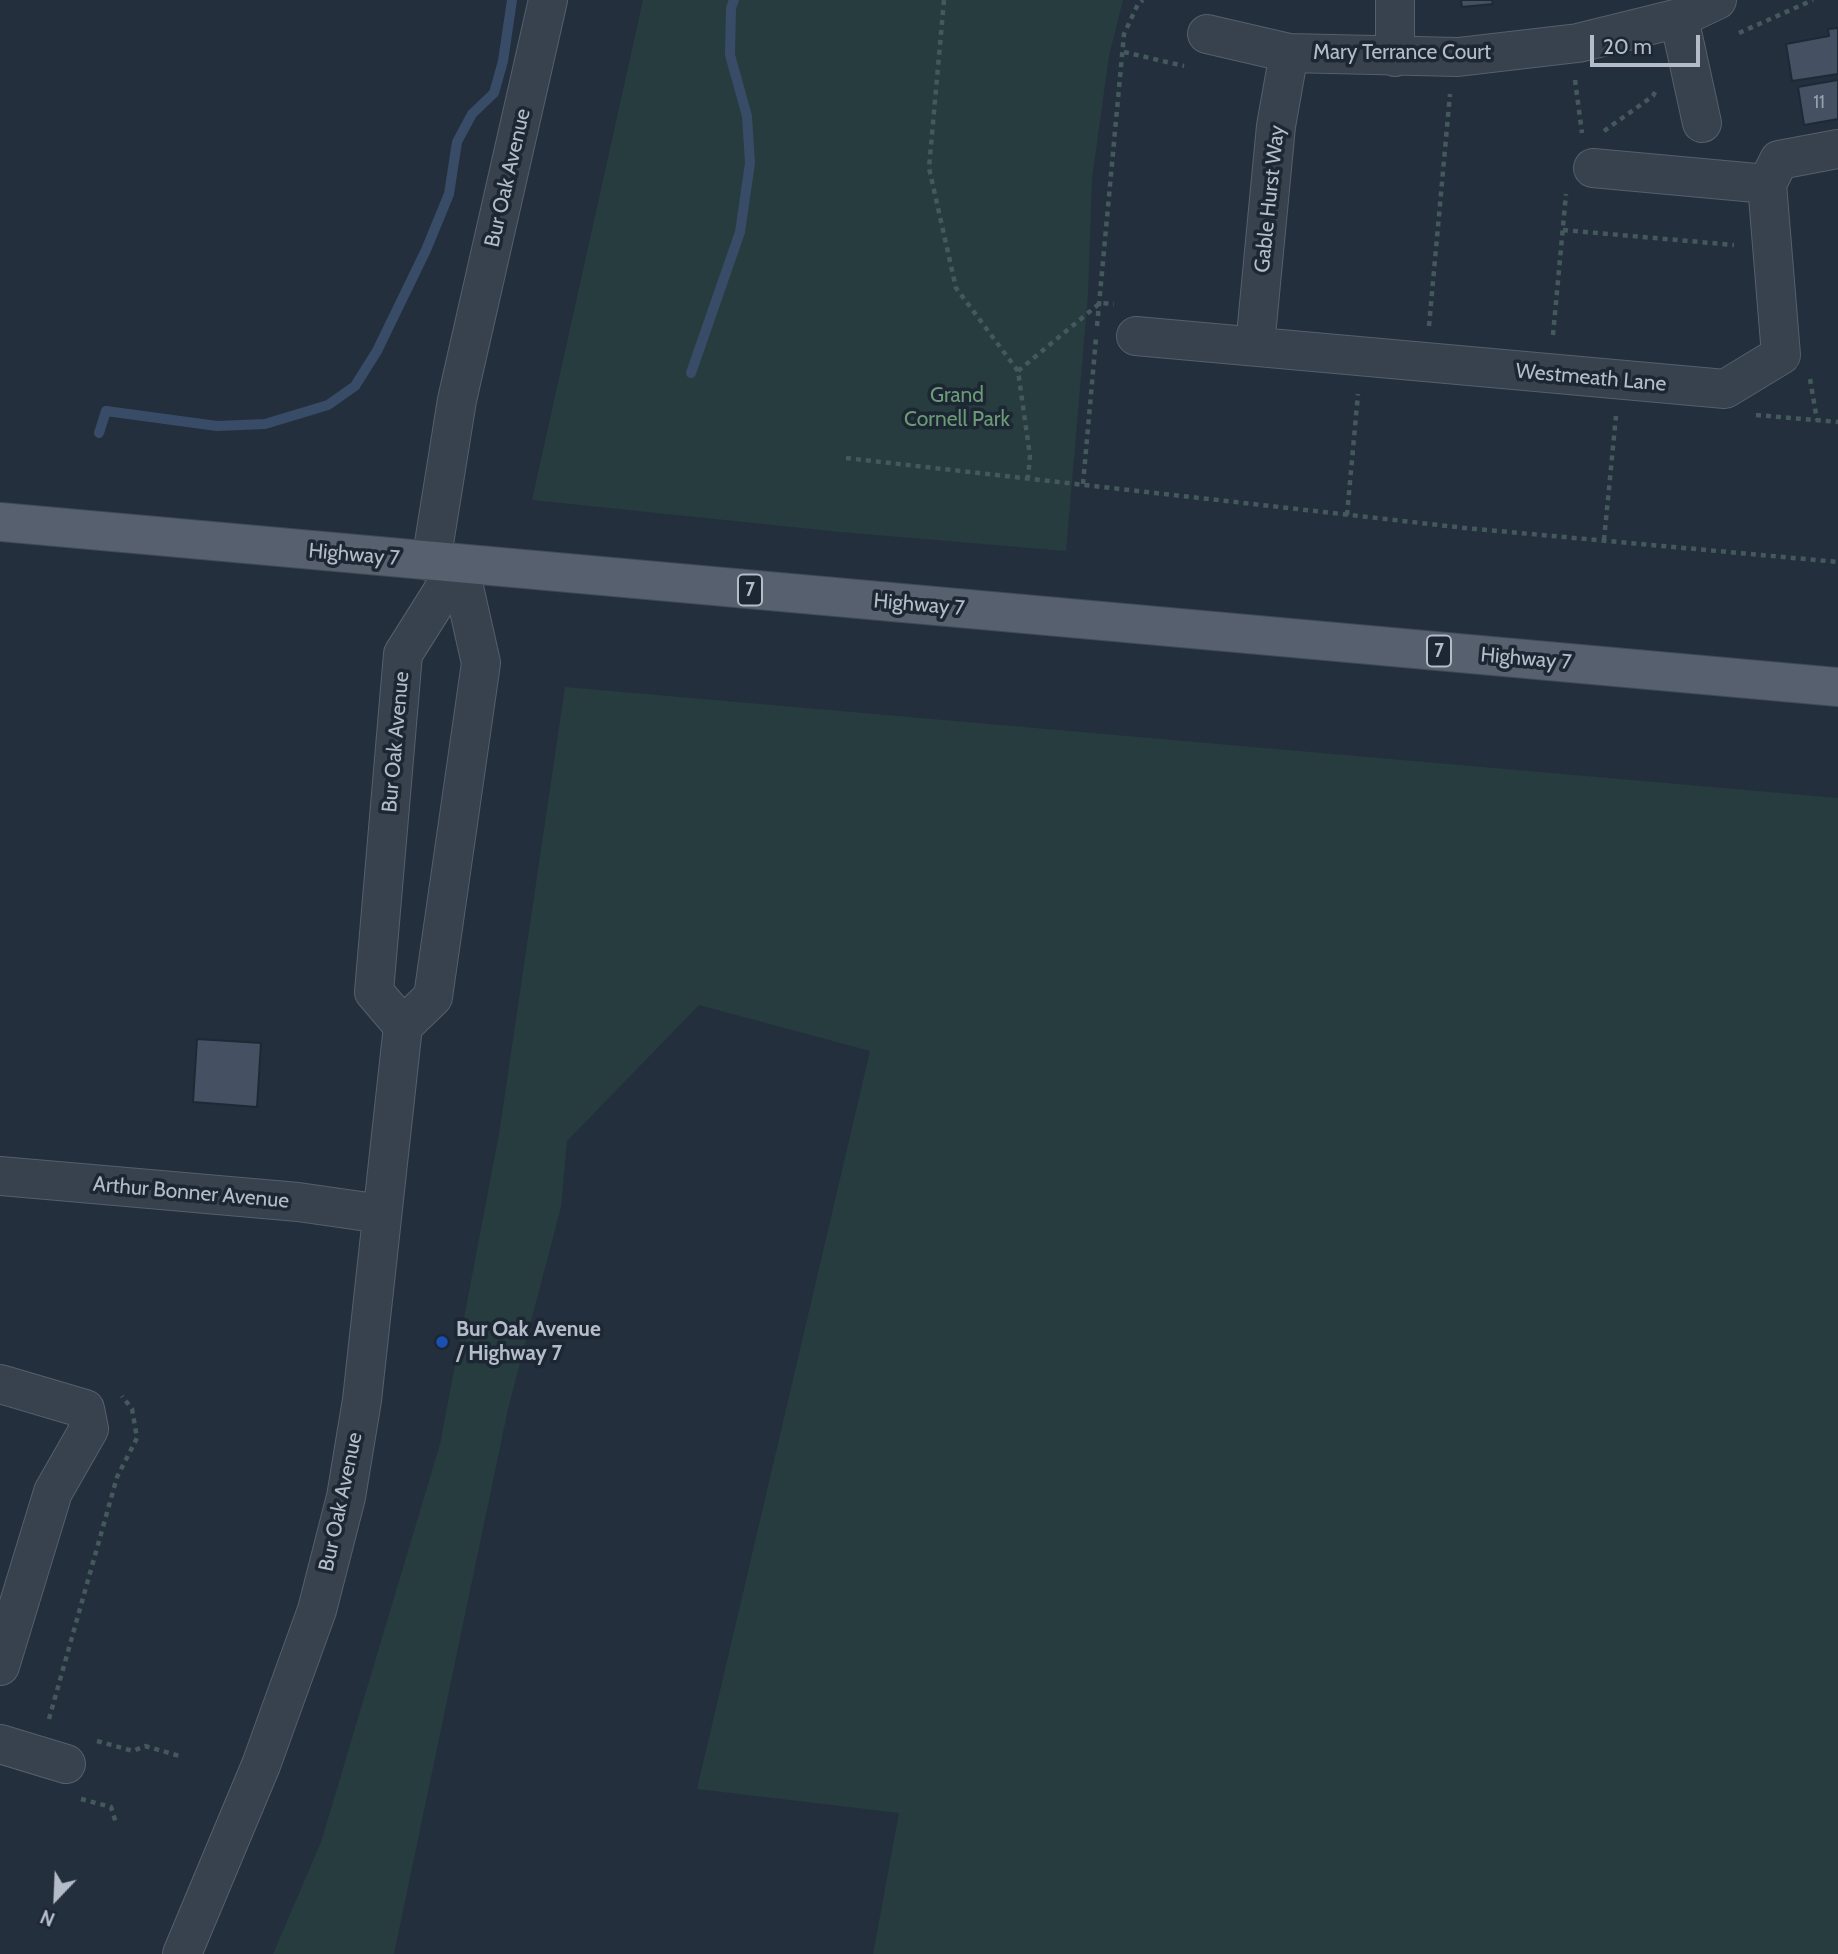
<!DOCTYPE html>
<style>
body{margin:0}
#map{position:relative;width:1838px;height:1954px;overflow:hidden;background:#242f3e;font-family:Cabin,sans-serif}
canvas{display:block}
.north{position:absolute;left:21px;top:1863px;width:70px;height:70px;-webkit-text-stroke:5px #1d2633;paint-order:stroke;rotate:203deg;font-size:19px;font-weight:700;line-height:28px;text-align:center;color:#b4bcc9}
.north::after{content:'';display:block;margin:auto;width:24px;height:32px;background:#b4bcc9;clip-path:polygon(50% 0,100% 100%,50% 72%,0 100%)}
.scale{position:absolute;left:1590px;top:35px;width:110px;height:32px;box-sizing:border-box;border:4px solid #b4bcc9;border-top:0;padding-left:9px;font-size:21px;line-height:24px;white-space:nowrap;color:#b4bcc9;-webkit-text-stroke:5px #1d2633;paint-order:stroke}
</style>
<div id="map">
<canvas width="1838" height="1954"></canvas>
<div class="north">N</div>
<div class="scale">20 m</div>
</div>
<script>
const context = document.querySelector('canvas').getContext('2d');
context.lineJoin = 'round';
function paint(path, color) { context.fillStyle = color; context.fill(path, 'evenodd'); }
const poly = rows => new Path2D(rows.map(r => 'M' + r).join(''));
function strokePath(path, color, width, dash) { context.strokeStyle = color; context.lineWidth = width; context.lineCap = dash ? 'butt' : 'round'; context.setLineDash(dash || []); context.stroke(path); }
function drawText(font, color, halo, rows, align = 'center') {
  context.font = font + ' Cabin,sans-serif'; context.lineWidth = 7; context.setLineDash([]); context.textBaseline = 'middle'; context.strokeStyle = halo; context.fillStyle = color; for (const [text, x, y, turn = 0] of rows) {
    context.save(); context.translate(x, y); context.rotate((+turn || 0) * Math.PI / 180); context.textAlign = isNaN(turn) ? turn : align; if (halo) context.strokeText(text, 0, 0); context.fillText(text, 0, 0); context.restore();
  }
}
paint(poly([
 [643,0,1123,0,1109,56,1092,179,1088,295,1066,551,840,532,532,500],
 [565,687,1838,798,1838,1954,873,1954,899,1813,697,1789,870,1051,699,1005,567,1141,561,1207,508,1409,394,1954,273,1954,321,1842,440,1444,499,1134]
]), '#263c3f');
strokePath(poly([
 [691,373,740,232,750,163,747,116,730,55,731,8,734,0],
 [99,433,106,411,217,426,265,424,328,405,355,386,377,351,426,250,449,194,457,142,472,114,494,93,503,61,512,0]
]), '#394c67', 10);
const building = poly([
 [1461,0,1492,0,1493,4,1462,7,1461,0],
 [1838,28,1838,74,1792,81,1786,44,1829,36,1828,29,1838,28],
 [1838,80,1838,119,1804,125,1798,87,1838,80],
 [197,1039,261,1043,257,1107,193,1102,197,1039]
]);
paint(building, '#455162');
strokePath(building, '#1f2835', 2);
const minor = poly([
 [1395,0,1395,57],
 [1679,18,1702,123],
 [1207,34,1289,53,1458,57,1578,43,1679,18,1717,0],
 [1593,168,1767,184],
 [1136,336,1725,389,1781,355,1767,184,1779,160,1838,149],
 [1255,346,1276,126,1289,53],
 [431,562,457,400,548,0],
 [403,1026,374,992,403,654,459,565],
 [0,1176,298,1202,382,1214],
 [0,1384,85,1409,89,1429,53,1492,0,1666],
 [0,1744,66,1764],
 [182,1954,261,1765,317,1610,346,1497,362,1400,403,1026,433,997,481,663,459,565]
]);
const major = poly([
 [0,522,1838,687]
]);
strokePath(minor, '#565f6c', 40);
strokePath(major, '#414a57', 40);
strokePath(poly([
 [944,0,929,168,956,288,1018,371,1030,456,1028,477],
 [1739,33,1813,0],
 [1124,52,1184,66],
 [1575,80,1582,133],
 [1604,131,1653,96,1655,92],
 [1563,230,1734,245],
 [1097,326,1124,34,1138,4,1143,0],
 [1429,326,1450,94],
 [1553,335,1566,194],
 [1018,371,1100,303,1114,304],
 [1810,379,1817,420],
 [1756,415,1838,422],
 [846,458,1465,528,1838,562],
 [1083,484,1096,338],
 [1347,515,1358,394],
 [1604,540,1616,416],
 [49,1719,117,1477,137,1438,132,1409,122,1396],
 [97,1741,133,1751,145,1746,183,1757],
 [81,1799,111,1807,116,1823]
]), '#44595c', 4.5, [5, 5]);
strokePath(minor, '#38414e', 38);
strokePath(major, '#56606e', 38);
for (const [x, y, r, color] of [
 [442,1342,7,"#1a4fb4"]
]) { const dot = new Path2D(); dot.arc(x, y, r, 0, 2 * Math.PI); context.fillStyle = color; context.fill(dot); strokePath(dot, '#1d2633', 2.5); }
drawText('18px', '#98a1af', null, [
 ["11",1819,103]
]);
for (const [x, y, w] of [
 [750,590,24],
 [1439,651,24]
]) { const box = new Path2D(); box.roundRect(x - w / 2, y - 15.5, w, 31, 5); context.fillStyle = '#1d2633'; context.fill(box); strokePath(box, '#b4bcc9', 2); }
drawText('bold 19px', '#b4bcc9', null, [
 ["7",750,590],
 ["7",1439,651]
]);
drawText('21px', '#b4bcc9', '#1d2633', [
 ["Mary Terrance Court",1402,53],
 ["Bur Oak Avenue",508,178,-77],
 ["Gable Hurst Way",1270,199,-84],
 ["Westmeath Lane",1591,378,5],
 ["Highway 7",354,555,5],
 ["Highway 7",919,605,5],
 ["Highway 7",1526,659,5],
 ["Bur Oak Avenue",396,742,-85],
 ["Arthur Bonner Avenue",191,1193,5],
 ["Bur Oak Avenue",341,1502,-78]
]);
drawText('21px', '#6b9a76', '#1d2633', [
 ["Grand",957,396],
 ["Cornell Park",957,420]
]);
drawText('bold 21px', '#b4bcc9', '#1d2633', [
 ["Bur Oak Avenue",456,1330],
 ["/ Highway 7",456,1354]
], 'left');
</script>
